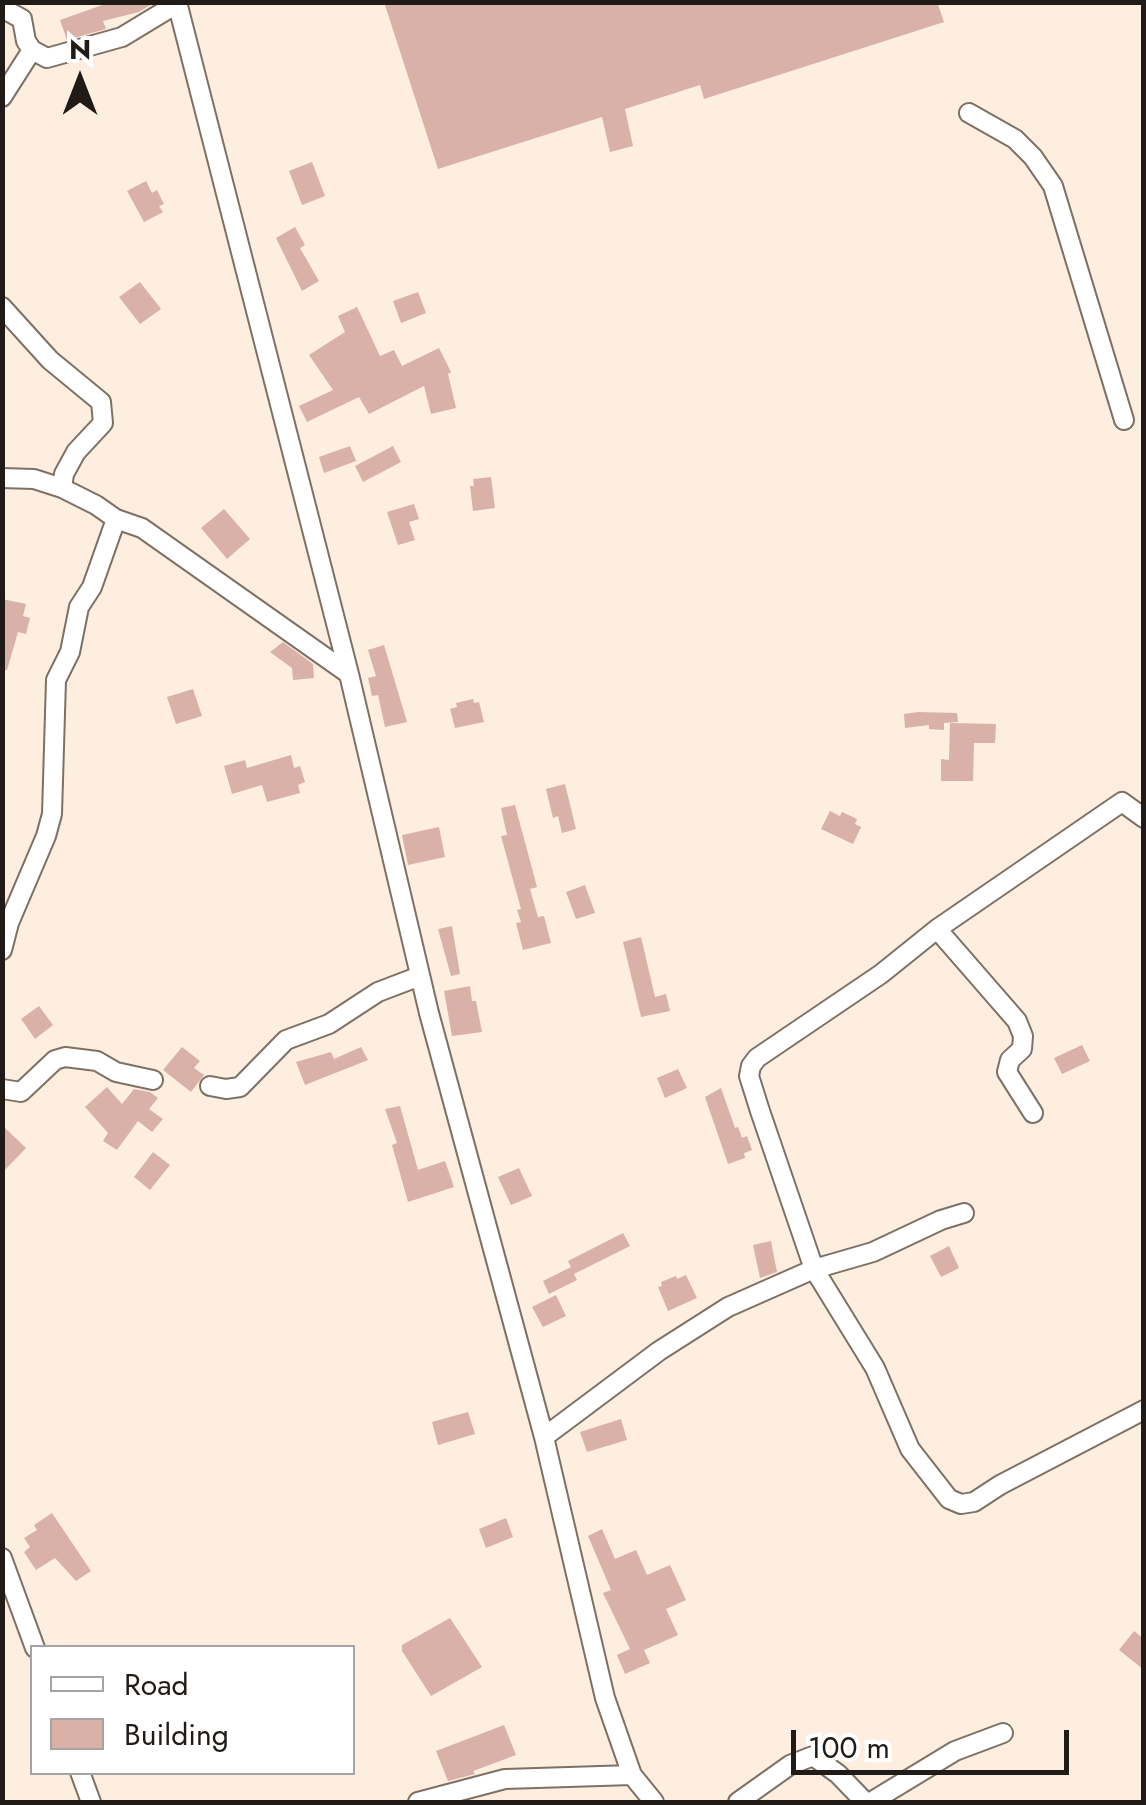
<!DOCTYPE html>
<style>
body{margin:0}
#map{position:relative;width:1146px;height:1805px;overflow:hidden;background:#fdeee0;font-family:Jost,sans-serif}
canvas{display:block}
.frame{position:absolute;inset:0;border:5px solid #201b16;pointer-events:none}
.legend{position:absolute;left:30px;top:1645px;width:325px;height:130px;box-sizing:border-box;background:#fff;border:2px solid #a6a4a2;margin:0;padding:12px 18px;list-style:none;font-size:30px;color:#201b16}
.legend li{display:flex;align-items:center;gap:20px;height:50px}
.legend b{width:50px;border:2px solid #a6a4a2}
.north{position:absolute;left:30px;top:30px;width:100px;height:100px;-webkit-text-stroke:8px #fff;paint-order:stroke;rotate:0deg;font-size:28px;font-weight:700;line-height:40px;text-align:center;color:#201b16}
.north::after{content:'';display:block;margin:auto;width:35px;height:45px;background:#201b16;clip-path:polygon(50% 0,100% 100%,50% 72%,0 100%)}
.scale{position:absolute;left:791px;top:1730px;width:278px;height:45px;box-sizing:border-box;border:5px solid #201b16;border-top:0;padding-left:12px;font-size:30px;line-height:35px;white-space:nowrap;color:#201b16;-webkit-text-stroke:8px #fff;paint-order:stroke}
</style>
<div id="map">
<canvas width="1146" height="1805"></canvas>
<div class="frame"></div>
<ul class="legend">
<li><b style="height:12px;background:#fff"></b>Road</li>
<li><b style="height:28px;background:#d9b1a7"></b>Building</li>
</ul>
<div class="north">N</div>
<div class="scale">100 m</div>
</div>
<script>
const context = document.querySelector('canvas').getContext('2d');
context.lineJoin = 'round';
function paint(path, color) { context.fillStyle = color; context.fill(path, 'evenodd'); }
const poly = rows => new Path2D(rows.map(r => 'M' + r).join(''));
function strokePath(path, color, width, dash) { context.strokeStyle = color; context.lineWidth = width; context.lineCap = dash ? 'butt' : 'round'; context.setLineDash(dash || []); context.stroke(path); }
paint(poly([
 [111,2,155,2,139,12,103,21,106,29,67,40,60,20],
 [384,2,937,2,944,22,704,99,700,85,625,109,633,146,610,152,602,117,438,169],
 [312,162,325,196,302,205,289,171],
 [146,181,152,193,157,190,164,204,159,206,163,212,144,222,127,191],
 [295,227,305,245,300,248,319,281,302,291,276,238],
 [140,282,161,309,140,324,119,297],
 [418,292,426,313,401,323,393,301],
 [357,307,380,356,394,350,402,366,439,348,451,372,448,374,456,408,431,414,424,386,369,414,359,397,307,422,299,406,333,390,309,355,345,332,338,316],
 [350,446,356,461,324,473,319,457],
 [393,446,401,462,363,482,355,466],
 [491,477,495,508,473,511,470,486,474,486,473,479],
 [414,504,419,519,409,522,415,540,398,545,387,512],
 [224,509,250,539,227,559,201,528],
 [2,599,26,604,23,616,30,618,26,634,18,632,7,670,2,670],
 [283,642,313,664,314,678,293,680,292,668,270,652],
 [384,645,407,722,385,727,378,695,372,696,368,678,376,676,368,650],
 [193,689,202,716,176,724,167,697],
 [473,699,474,703,479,702,484,722,455,728,450,709,457,707,456,703],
 [918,712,957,713,958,722,944,723,944,730,929,729,929,725,905,728,904,714],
 [950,723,996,724,995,743,974,743,973,781,941,781,941,759,949,760],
 [291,755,294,768,300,766,305,782,298,785,300,793,267,802,262,785,232,794,224,766,245,760,247,768],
 [565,784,576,829,562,833,558,816,553,818,546,789],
 [515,805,537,887,530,889,538,917,544,916,551,943,523,950,516,923,521,922,517,910,521,909,501,836,507,835,501,808],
 [830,811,840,816,842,812,857,819,855,824,861,827,853,844,821,829],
 [439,827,445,857,408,865,402,835],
 [585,885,595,913,576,919,566,892],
 [452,926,460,974,451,976,438,929],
 [641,937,655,997,666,994,670,1011,641,1017,623,942],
 [470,986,472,1001,476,1001,482,1032,452,1036,444,991],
 [39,1006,53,1025,35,1039,21,1019],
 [1082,1045,1090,1061,1062,1074,1054,1058],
 [182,1047,200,1061,194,1068,204,1075,191,1092,163,1070],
 [361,1047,368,1060,305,1085,296,1062,331,1052,334,1059],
 [678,1069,687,1088,665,1098,657,1078],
 [107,1087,122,1104,134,1089,150,1092,158,1098,149,1109,163,1119,152,1132,138,1121,117,1150,103,1141,108,1133,85,1107],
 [721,1088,735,1128,738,1127,742,1138,747,1136,752,1150,744,1153,745,1158,728,1164,705,1097],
 [400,1106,418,1170,445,1161,454,1187,408,1202,392,1145,397,1143,385,1109],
 [2,1125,26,1148,2,1173],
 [153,1152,170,1165,150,1190,134,1177],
 [519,1168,532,1196,511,1205,498,1177],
 [623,1233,630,1246,574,1274,577,1280,549,1294,543,1281,571,1267,568,1261],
 [771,1241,777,1272,760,1278,753,1245],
 [949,1246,959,1268,941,1277,930,1256],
 [686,1275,697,1298,668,1311,658,1287,662,1286,661,1282,676,1276,677,1279],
 [556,1295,566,1316,543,1327,532,1307],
 [468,1412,475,1434,438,1445,432,1422],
 [621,1419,627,1440,587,1452,580,1432],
 [52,1513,91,1571,76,1581,55,1558,36,1570,24,1552,30,1547,24,1538,37,1530,34,1525],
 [506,1518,513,1537,486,1548,479,1529],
 [602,1529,615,1559,636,1550,647,1575,670,1565,686,1600,666,1609,678,1635,644,1650,650,1663,625,1674,617,1655,630,1649,603,1593,611,1590,588,1536],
 [450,1618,482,1667,431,1696,402,1651,402,1645],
 [1134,1631,1144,1639,1144,1670,1119,1650],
 [504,1725,516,1755,473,1771,475,1774,448,1781,436,1751]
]), '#d9b1a7');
const minor = poly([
 [177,2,349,674,429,1013,544,1437,605,1698,632,1775,654,1802],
 [2,8,22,19,26,41,32,50,47,58,122,37,178,3],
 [2,97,32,50],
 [969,113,1015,139,1033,157,1053,186,1124,420],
 [2,307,50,360,101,402,103,423,76,452,64,474,62,488],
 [2,478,34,479,62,488,96,505,116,519,142,528,349,674],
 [937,929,881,974,757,1058,751,1066,749,1076,760,1111,814,1269,875,1368,910,1449,949,1499,961,1504,974,1502,1000,1485,1144,1410],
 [2,950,9,923,46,836,52,814,56,680,70,652,79,607,92,587,116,519],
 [210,1086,226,1089,240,1087,286,1040,329,1024,378,992,420,976],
 [2,1089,21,1092,55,1060,65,1057,97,1061,116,1072,153,1080],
 [1033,1113,1007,1072,1010,1060,1022,1049,1023,1036,1017,1021,937,929,1122,802,1144,818],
 [544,1437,659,1351,728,1307,814,1269,873,1252,941,1220,964,1213],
 [2,1558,35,1648],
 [80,1772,91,1802],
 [418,1802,505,1779,632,1775],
 [738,1802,790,1765,813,1756,838,1774,865,1802],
 [871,1802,955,1751,1003,1733]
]);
strokePath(minor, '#7e7164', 22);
strokePath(minor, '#fff', 18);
</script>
